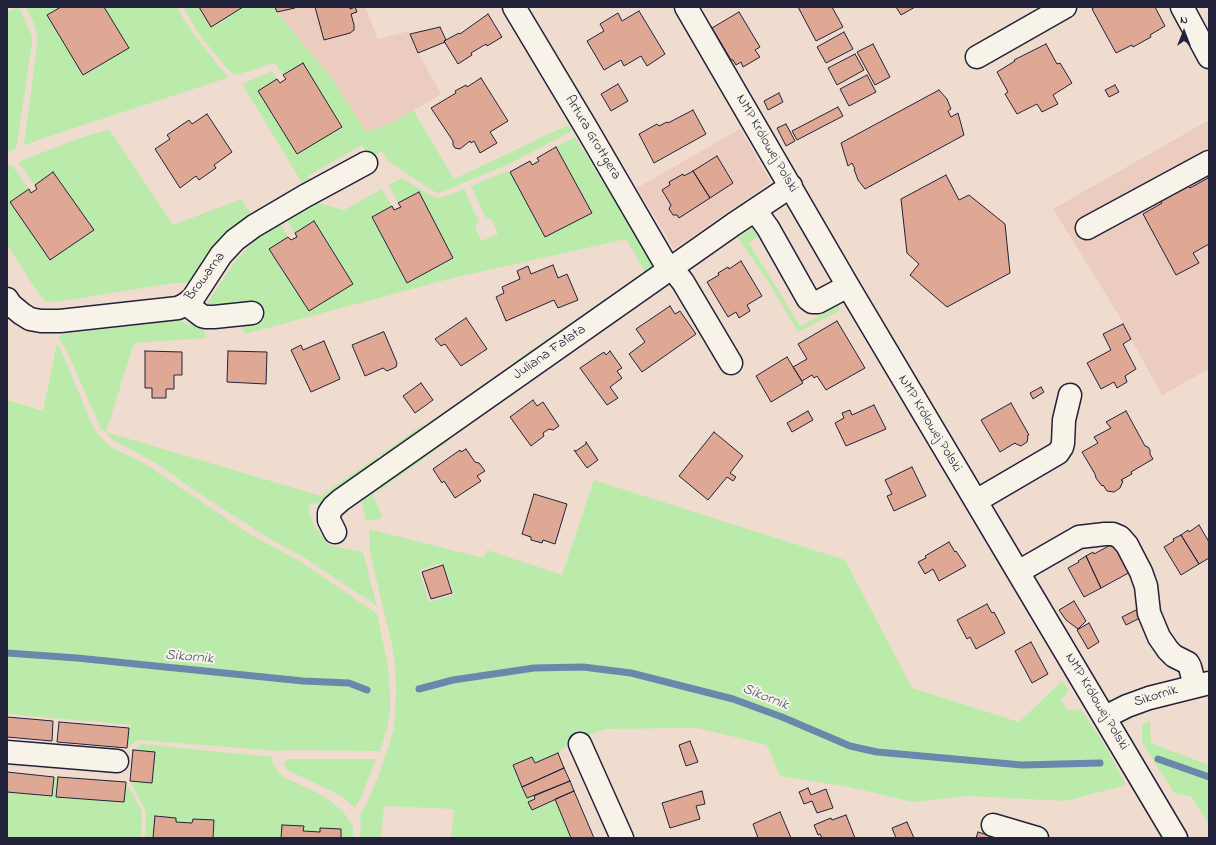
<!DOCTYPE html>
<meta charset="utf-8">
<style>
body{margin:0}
#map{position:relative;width:1216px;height:845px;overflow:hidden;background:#f0dccf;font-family:"Indie Flower",sans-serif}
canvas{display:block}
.frame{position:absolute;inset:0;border:8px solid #22223b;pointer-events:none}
.north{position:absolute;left:1164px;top:12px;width:40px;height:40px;-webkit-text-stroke:3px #f7f3e8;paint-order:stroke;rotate:0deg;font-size:11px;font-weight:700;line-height:16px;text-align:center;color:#22223b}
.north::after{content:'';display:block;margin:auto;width:14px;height:18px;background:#22223b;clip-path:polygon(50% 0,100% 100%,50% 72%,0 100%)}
</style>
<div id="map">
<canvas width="1216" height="845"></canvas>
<div class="frame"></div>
<div class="north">N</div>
</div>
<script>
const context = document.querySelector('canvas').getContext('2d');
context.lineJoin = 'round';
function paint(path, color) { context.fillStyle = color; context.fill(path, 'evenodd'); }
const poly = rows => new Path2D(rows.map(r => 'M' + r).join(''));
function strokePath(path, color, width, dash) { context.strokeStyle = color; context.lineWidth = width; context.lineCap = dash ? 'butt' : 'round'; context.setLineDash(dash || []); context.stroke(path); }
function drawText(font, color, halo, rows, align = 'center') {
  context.font = font + ' "Indie Flower",sans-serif'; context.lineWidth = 4; context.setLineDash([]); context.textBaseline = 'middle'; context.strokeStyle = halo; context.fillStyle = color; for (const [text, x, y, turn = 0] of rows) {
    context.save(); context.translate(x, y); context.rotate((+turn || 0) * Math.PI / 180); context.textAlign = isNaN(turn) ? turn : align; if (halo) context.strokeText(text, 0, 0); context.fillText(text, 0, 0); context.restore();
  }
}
paint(poly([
 [275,7,365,7,378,39,409,31,418,53,441,94,396,121,366,132,334,81,277,12],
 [1209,120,1209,369,1162,395,1131,339,1120,317,1053,209],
 [740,129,771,182,674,249,637,188]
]), '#ebccbe');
paint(poly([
 [26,7,61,7,47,15,84,75,128,48,104,7,176,7,194,35,227,76,227,78,44,138,26,145,24,143,38,39,35,26],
 [183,7,199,7,211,27,243,7,275,7,277,12,334,81,366,132,396,121,413,110,454,179,568,125,572,131,507,165,439,193,435,192,388,161,382,151,371,158,362,145,308,176,311,182,304,186,242,84,272,71,277,79,258,91,297,154,342,126,303,64,283,75,274,63,236,75,231,73,198,33],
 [16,8,20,9,32,36,32,44,17,143,15,149,7,152,7,12],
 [109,129,173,225,241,199,252,215,193,283,174,283,56,302,46,301,40,296,7,245,7,166,11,164,29,189,10,202,51,260,94,230,53,173,35,185,18,162,74,140],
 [575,137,659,272,514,369,511,364,645,272,626,239,453,278,245,334,240,321,232,310,205,306,237,259,257,238,280,223,288,237,269,249,309,311,353,284,314,221,295,233,286,219,317,204,322,204,344,210,382,189,392,206,372,217,407,283,453,259,419,192,398,203,389,185,402,178,433,197,437,198,443,197,464,189,479,222,475,226,481,241,498,234,491,218,486,219,471,186,507,171,510,172,545,237,591,213,556,147],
 [756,225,763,232,749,243,800,326,838,306,841,310,798,332,768,281,738,238],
 [180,320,186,324,200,324,207,338,134,343,106,432,321,496,377,457,381,462,322,503,309,504,309,513,314,525,324,539,332,546,363,552,377,606,303,557,265,536,194,490,162,467,136,452,111,439,106,432,101,429,67,351,59,339,61,334],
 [57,343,63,355,94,429,103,440,113,448,142,462,251,535,300,561,377,614,388,666,390,693,390,713,387,728,380,751,287,750,279,751,139,740,135,741,127,748,129,728,132,725,7,714,7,400,43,411],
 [424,424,426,431,383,460,380,455],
 [448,438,450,440,373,495,382,516,380,519,366,521,362,504,364,497],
 [594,480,845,560,912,688,1019,722,1062,681,1069,690,1061,700,1068,711,1081,709,1104,744,1126,785,1065,801,969,796,913,802,849,787,780,776,767,745,697,728,605,729,572,741,558,753,535,763,532,757,513,765,527,798,534,795,535,799,528,802,532,810,555,800,571,838,451,838,454,809,384,806,381,838,360,838,361,822,359,816,366,805,378,777,390,742,394,728,396,692,395,665,392,645,370,553,369,529,483,558,487,550,562,575],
 [443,563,454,594,429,602,419,570],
 [1150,721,1151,743,1209,765,1209,825,1192,797,1174,793,1142,742,1142,728,1143,724],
 [141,744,273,757,272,760,274,767,283,777,316,792,332,802,344,813,353,826,353,838,341,838,341,829,320,828,320,832,303,831,304,826,282,825,281,838,213,838,214,820,193,819,192,823,176,822,176,818,155,816,153,838,145,838,146,814,144,807,130,781,152,783,155,752,133,750],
 [289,759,376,759,361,797,355,808,346,800,332,791,287,770,285,768,284,763],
 [54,777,58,777,57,797,124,802,126,782,141,809,142,815,141,838,7,838,7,792,52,796]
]), '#baebab');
strokePath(poly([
 [7,653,77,658,303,681,349,683,367,690],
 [419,689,453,680,534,668,583,667,631,673,733,699,782,717,850,746,877,752,1022,765,1100,763],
 [1158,759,1209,777]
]), '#6a88ac', 7);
const building = poly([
 [61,7,104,7,129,48,83,75,47,15,61,7],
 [199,7,243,7,211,27,199,7],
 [275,7,294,7,295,8,277,12,275,7],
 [315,7,350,7,350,9,355,7,357,12,351,14,354,25,354,30,350,33,324,40,315,7],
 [798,7,832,7,843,27,816,41,798,7],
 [896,7,915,7,901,15,896,7],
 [1095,7,1155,7,1165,26,1150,35,1151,37,1133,47,1132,45,1116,53,1092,9,1095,7],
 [639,11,665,54,647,66,641,56,624,66,621,60,604,70,587,41,604,31,600,24,618,13,622,21,639,11],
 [739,12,760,47,755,50,760,57,743,67,741,62,736,65,733,60,731,60,712,28,739,12],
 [488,14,502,37,487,46,486,44,471,53,472,55,458,64,444,41,459,33,460,34,488,14],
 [440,27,446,40,444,41,445,42,418,53,410,34,440,27],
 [844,32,853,49,826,63,817,47,844,32],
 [873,44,890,77,875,85,857,52,873,44],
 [1046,44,1057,64,1060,63,1072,83,1053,95,1058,104,1042,112,1037,104,1017,114,1005,94,1008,92,997,72,1015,61,1014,60,1046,44],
 [855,54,864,70,837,85,828,68,855,54],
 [303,63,342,127,297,154,258,91,277,79,280,83,286,79,283,75,303,63],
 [867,75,876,92,849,106,840,89,867,75],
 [481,78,508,121,490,132,497,143,480,153,474,141,471,143,470,141,460,149,455,148,453,145,453,141,431,108,456,93,455,91,466,85,467,87,481,78],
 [618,84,628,101,611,111,601,94,618,84],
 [1115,85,1119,92,1109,97,1105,90,1115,85],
 [939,90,947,99,951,109,948,111,951,117,958,113,964,135,865,189,858,180,854,169,855,169,852,163,848,166,841,143,939,90],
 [779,93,783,102,768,110,764,101,779,93],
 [838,107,843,116,797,140,792,131,838,107],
 [693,110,706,134,654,163,639,134,657,124,659,126,667,122,668,123,693,110],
 [207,114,232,152,214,165,216,168,199,180,196,176,180,188,155,149,170,139,167,135,189,120,192,124,207,114],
 [786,124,795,141,786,146,777,128,786,124],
 [556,147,592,213,545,237,510,172,530,161,532,165,539,161,537,158,556,147],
 [717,156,733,183,710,198,693,171,717,156],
 [693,171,710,198,679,218,677,215,673,215,669,209,671,205,662,190,670,185,669,182,683,174,684,176,693,171],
 [53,172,94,230,50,260,10,202,29,189,31,193,37,189,35,185,53,172],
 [946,175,959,200,969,195,1005,224,1010,273,947,307,910,275,919,264,907,253,901,199,946,175],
 [1208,178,1209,180,1209,244,1193,253,1199,263,1176,275,1143,214,1162,203,1160,200,1188,186,1190,188,1208,178],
 [419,192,453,258,407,283,372,217,392,206,394,210,401,207,398,203,419,192],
 [314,221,353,284,309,311,269,249,288,237,291,240,297,237,295,233,314,221],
 [741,261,762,296,747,305,750,311,739,318,736,312,728,317,707,282,719,275,718,273,728,267,729,269,741,261],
 [553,265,558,278,567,274,578,300,558,308,554,300,506,321,496,297,504,293,502,287,520,279,517,271,528,266,531,274,553,265],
 [670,306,675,314,680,311,696,334,642,372,629,354,645,342,636,329,670,306],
 [466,318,487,349,461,366,445,344,441,346,435,339,466,318],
 [837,321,865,368,826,390,817,376,814,378,812,375,802,381,793,367,807,359,798,344,837,321],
 [1123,324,1131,339,1123,344,1136,369,1125,376,1127,382,1117,388,1114,382,1101,389,1087,363,1111,350,1103,334,1123,324],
 [383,332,384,332,397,363,396,367,387,371,383,368,365,376,352,345,383,332],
 [324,341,340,379,311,392,291,350,301,345,303,350,324,341],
 [145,351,182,352,182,375,174,375,174,389,166,389,166,398,152,398,152,388,145,388,145,351],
 [228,351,267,352,266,384,227,382,228,351],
 [610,351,622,368,617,371,622,378,610,387,618,398,607,405,580,368,604,352,606,355,610,351],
 [787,357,803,383,771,402,756,376,787,357],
 [421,383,433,400,415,413,403,396,421,383],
 [1041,387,1044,392,1033,399,1030,393,1041,387],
 [533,400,537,406,543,402,559,426,553,430,549,429,543,433,544,436,531,446,510,417,533,400],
 [1011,403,1029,435,1027,436,1028,437,1027,442,1021,446,1016,444,1015,443,1000,452,981,420,1011,403],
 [874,405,886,429,846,446,835,423,844,418,842,413,850,410,852,415,874,405],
 [808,411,813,420,792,432,787,423,808,411],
 [1126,411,1145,446,1148,447,1150,450,1150,454,1153,459,1131,472,1132,474,1121,480,1123,481,1120,488,1114,492,1107,491,1103,485,1102,486,1096,478,1095,474,1082,452,1098,443,1094,437,1111,428,1106,422,1126,411],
 [714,432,743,456,730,473,736,477,733,481,727,477,708,500,679,476,714,432],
 [586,442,598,460,587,468,574,450,576,451,586,444,586,442],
 [466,449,475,462,479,463,485,471,477,476,481,481,455,498,444,481,442,483,433,469,460,450,461,452,466,449],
 [912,467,926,496,894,511,887,496,892,494,885,480,912,467],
 [534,494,567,504,555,544,543,540,542,543,531,540,531,537,522,534,534,494],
 [1199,525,1209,542,1209,558,1199,564,1181,535,1188,530,1189,532,1199,525],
 [1181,535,1199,564,1181,575,1164,547,1174,541,1173,539,1181,535],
 [1118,541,1134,570,1101,588,1086,556,1093,552,1094,554,1118,541],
 [949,542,955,552,956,551,966,566,939,581,933,569,925,574,918,562,926,558,925,556,949,542],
 [1086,556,1101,588,1084,597,1068,568,1079,562,1078,561,1086,556],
 [443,565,452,593,431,599,422,572,443,565],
 [1074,601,1086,621,1078,629,1066,620,1059,610,1074,601],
 [987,604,992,613,994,612,1005,633,976,649,970,637,967,639,957,620,987,604],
 [1138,609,1142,617,1126,625,1122,617,1138,609],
 [1089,623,1099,642,1088,649,1077,630,1089,623],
 [1031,642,1048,674,1032,683,1015,651,1031,642],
 [7,717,53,721,52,741,7,737,7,717],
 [59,722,129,728,127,748,57,742,59,722],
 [690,741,698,762,686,766,679,745,690,741],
 [133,750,155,752,152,783,130,781,133,750],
 [558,753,564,768,522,787,513,765,532,757,535,763,558,753],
 [564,768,570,781,527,798,522,787,564,768],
 [7,772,54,777,52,796,7,792,7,772],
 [58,777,126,782,124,802,56,797,58,777],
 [570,781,574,791,532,810,528,802,535,799,534,796,570,781],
 [808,788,811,795,826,789,833,808,817,813,812,801,804,804,799,792,808,788],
 [574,791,594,838,571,838,555,799,574,791],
 [702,791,705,804,696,806,700,819,670,828,662,803,702,791],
 [780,812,791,838,758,838,753,824,780,812],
 [846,815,855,838,822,838,820,834,818,835,814,825,831,818,832,820,846,815],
 [155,816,176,818,176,822,192,823,193,819,214,820,213,838,153,838,155,816],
 [907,822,914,838,896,838,892,828,907,822],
 [282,825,304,826,303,831,320,832,320,828,341,829,341,838,281,838,282,825],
 [978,832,997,838,976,838,978,832]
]);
paint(building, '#dfa895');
strokePath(building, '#22223b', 1);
const minor = poly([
 [514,7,587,129,669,270],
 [686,7,848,286,1176,838],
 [1182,7,1209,57],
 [977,57,1065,7],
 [755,210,768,228,808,299,812,302,818,302,848,286],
 [1087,228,1209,162],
 [672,268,683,282,731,363],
 [7,299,11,305,22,314,30,319,41,321,60,321,178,308,186,304,193,298,221,255,235,240,254,226,305,196,366,163],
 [186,304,202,316,206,317,214,317,252,313],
 [976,501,1058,453,1062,447,1063,443,1064,420,1070,395],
 [335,532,329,520,329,513,333,507,341,500,734,224,791,186],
 [1018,572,1079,537,1105,534,1113,534,1120,537,1127,545,1141,572,1146,586,1149,613,1159,637,1168,650,1174,656,1188,663,1190,667,1195,686],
 [1105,717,1127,706,1149,698,1209,683],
 [580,744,622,838],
 [7,752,117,761],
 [993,825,1037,838]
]);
strokePath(minor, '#22223b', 25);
strokePath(minor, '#f7f3e8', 22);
drawText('14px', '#22223b', '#f7f3e8', [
 ["Artura Grottgera",592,138,59],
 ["NMP Królowej Polski",766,144,60],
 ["Browarna",206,277,-53],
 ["Juliana Fałata",550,353,-35],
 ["NMP Królowej Polski",929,424,59],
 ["Sikornik",1156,697,-17],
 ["NMP Królowej Polski",1096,702,59]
]);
drawText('italic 15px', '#465573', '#f7f3e8', [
 ["Sikornik",189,658,5],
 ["Sikornik",765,698,22]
]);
</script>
